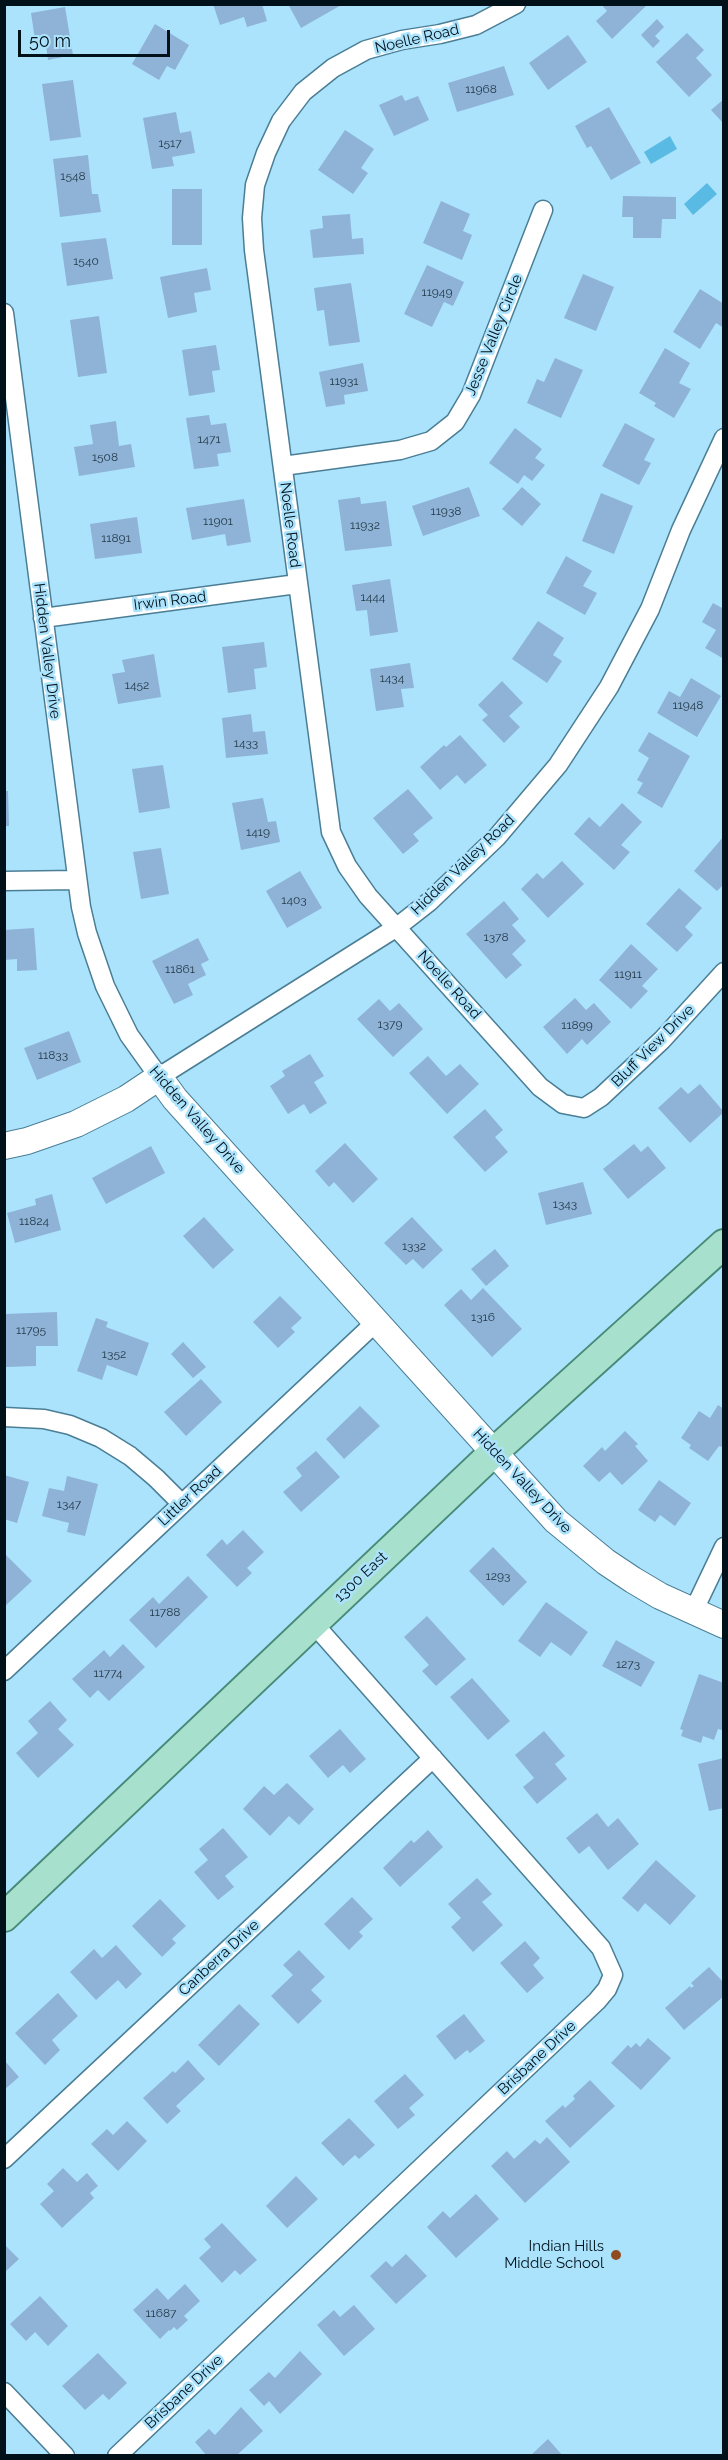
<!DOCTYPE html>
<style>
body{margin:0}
#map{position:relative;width:728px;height:2460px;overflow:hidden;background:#ace3fc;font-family:Raleway,sans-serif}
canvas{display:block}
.frame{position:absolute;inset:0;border:6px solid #00111a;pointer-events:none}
.scale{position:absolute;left:18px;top:30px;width:152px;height:27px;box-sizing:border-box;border:3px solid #00111a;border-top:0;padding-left:8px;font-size:18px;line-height:21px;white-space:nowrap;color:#00111a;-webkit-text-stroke:4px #ace3fc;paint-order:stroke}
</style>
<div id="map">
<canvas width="728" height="2460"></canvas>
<div class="frame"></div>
<div class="scale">50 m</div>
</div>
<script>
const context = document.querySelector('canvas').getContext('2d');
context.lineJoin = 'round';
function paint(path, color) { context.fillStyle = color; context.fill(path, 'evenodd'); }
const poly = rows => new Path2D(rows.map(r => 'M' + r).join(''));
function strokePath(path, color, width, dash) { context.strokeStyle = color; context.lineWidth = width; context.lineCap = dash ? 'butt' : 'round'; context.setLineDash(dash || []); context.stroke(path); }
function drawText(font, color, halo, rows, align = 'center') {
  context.font = font + ' Raleway,sans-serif'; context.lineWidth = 5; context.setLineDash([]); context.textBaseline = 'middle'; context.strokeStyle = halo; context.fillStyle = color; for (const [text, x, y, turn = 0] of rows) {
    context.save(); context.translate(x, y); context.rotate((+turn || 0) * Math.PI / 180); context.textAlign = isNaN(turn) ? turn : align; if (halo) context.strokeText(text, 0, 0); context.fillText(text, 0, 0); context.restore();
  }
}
paint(poly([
 [670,136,677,149,651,164,644,152],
 [707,183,717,194,693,215,684,204]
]), '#59bbe4');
paint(poly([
 [213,4,262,4,267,21,247,27,244,17,220,25],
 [288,4,343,4,301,28],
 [601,4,648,4,612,39,596,21,607,11],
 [65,7,73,55,48,60,45,38,35,40,31,13],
 [657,19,664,27,655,36,660,41,653,48,641,35],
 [155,24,189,45,175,70,167,66,159,80,132,64],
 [687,33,704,50,696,58,712,75,689,97,656,62],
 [568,35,587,62,548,90,529,63],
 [504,66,514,95,457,112,448,83],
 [73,80,81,137,50,141,42,84],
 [402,95,405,101,418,96,429,120,394,136,379,105],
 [724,99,724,124,711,110],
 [609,107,641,163,611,180,591,146,587,148,575,126],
 [176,112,180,133,191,131,195,153,172,157,174,166,152,169,143,118],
 [345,130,374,149,361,168,368,173,353,194,318,170],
 [88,155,92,194,98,194,101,212,60,217,53,159],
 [172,189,202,189,202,245,172,245],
 [623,196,676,197,676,219,662,219,661,238,633,238,633,217,622,217],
 [441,201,470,214,463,231,472,235,462,260,423,243],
 [350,214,352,239,363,238,364,254,313,258,310,230,323,228,322,216],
 [106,238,113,279,67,286,61,243],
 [427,265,464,282,453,306,444,302,432,327,404,314],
 [207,268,211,290,194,293,197,312,168,318,160,277],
 [583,274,614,287,596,331,564,318],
 [351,283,360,342,329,346,324,310,317,311,314,288],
 [700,289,724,304,724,328,716,323,700,349,673,332],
 [99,316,107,373,78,377,70,320],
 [216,345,220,370,212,371,215,392,189,396,182,350],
 [665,348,690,363,679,383,691,389,674,418,654,406,656,403,639,393],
 [555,358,583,370,561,418,527,403,537,379,544,382],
 [363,363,368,391,344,395,345,404,326,407,319,372],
 [209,415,211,425,226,423,231,452,217,454,219,466,194,469,186,418],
 [116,421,119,446,131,444,135,467,79,476,74,447,93,444,90,425],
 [625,423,655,439,644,460,651,463,639,485,602,466],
 [515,428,542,449,535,458,545,465,532,481,524,475,518,484,489,463],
 [469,487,480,516,423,536,412,506],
 [522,487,541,504,522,526,502,509],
 [601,493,633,506,614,554,582,541],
 [360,497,361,504,386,501,392,546,345,551,338,500],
 [244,499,251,542,227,546,225,534,192,540,186,508],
 [137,517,142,553,95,559,90,524],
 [566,556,592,571,583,586,597,593,585,615,546,593],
 [390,579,398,632,370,636,367,610,356,611,352,585],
 [713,603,724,609,724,659,705,648,716,630,702,622],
 [538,621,564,638,553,655,562,661,547,683,512,659],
 [264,642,267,667,254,669,256,689,228,693,222,647],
 [154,654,161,697,118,704,112,674,125,672,122,660],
 [410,663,414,688,401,689,404,707,376,711,370,669],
 [691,678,721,696,697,737,657,713,669,691,680,697],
 [502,681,523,703,509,716,520,727,504,743,482,720,488,715,478,705],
 [251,714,253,732,265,731,268,754,226,758,222,718],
 [649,732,690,756,662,808,637,793,643,783,637,780,649,758,638,751],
 [460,735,487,765,465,784,457,775,440,790,420,767,444,745,446,747],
 [163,765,170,808,139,813,132,769],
 [408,789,433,818,413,834,419,841,403,854,373,818],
 [4,791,8,791,9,826,4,826],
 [263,798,268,822,276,821,280,842,241,850,232,803],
 [622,803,642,822,621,845,630,852,614,870,574,834,589,817,600,827],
 [724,836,724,884,717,891,694,871],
 [161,848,169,894,141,899,133,852],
 [562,861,584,884,548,918,521,889,537,873,543,879],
 [300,871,322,908,287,928,266,891],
 [679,888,702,908,685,927,693,935,677,952,646,924],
 [504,901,519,919,512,925,526,941,512,954,522,965,506,979,466,934],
 [34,928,37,970,17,971,17,959,4,960,4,930],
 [198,938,209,960,201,964,206,975,188,984,193,995,174,1004,152,961],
 [631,944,658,969,642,986,648,991,631,1009,599,980],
 [575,998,586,1010,594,1003,611,1022,587,1045,582,1039,567,1054,543,1027],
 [379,999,390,1011,399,1003,423,1029,393,1057,357,1019],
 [69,1031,81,1062,37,1080,24,1048],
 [310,1054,324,1076,314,1082,327,1103,310,1114,304,1104,288,1114,270,1086,285,1076,282,1071],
 [428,1056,446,1076,460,1064,479,1084,447,1114,409,1073],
 [700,1084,724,1112,690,1143,658,1108,681,1087,688,1094],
 [485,1109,503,1130,495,1137,508,1152,485,1172,453,1137],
 [345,1143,378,1179,353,1203,334,1182,329,1187,315,1171],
 [634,1144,641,1152,648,1146,666,1168,628,1199,603,1169],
 [151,1146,165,1173,106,1204,92,1178],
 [583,1182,592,1214,546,1225,538,1193],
 [52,1194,61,1230,15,1243,7,1213,36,1205,35,1199],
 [204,1217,234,1250,213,1269,183,1236],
 [412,1217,443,1250,423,1269,413,1259,406,1265,384,1243],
 [495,1249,509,1266,486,1286,471,1269],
 [483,1288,522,1329,492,1357,444,1305,461,1289,471,1300],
 [280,1296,302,1318,291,1328,295,1332,278,1348,253,1322],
 [57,1312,58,1346,36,1346,36,1366,6,1367,5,1314],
 [96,1318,108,1322,106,1327,149,1343,137,1376,107,1365,102,1380,77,1371],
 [183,1342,206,1367,193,1378,171,1354],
 [201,1379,222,1402,186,1436,164,1412],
 [718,1405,724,1409,724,1443,721,1447,719,1446,708,1461,689,1448,691,1445,681,1438,699,1411,710,1418],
 [360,1406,380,1426,344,1459,326,1439],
 [625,1431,638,1444,635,1446,648,1461,622,1485,610,1472,599,1482,583,1466,602,1447,605,1451],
 [316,1451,340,1477,301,1512,283,1492,302,1476,296,1468],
 [4,1475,29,1482,17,1523,4,1519],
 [67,1476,98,1484,85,1536,67,1532,69,1523,42,1516,49,1488,64,1491],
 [659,1480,691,1503,675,1526,660,1515,655,1522,638,1510],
 [243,1530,264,1552,247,1568,252,1573,237,1587,206,1555,222,1539,227,1545],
 [493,1547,527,1582,503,1606,469,1571],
 [4,1553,32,1581,4,1607],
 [188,1576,208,1597,156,1648,129,1620,153,1597,159,1604],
 [546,1602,588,1632,571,1656,551,1642,540,1657,518,1641],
 [427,1616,466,1659,436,1686,422,1671,429,1665,404,1637],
 [616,1640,655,1662,641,1687,602,1666],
 [123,1644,145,1667,109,1701,98,1690,90,1698,72,1679,104,1650,110,1657],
 [699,1674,724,1683,722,1730,718,1729,714,1740,703,1736,701,1743,681,1736,683,1730,680,1729],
 [472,1678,510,1721,488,1740,450,1697],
 [50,1701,67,1720,58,1729,74,1745,38,1778,16,1753,38,1733,28,1721],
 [340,1729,366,1759,350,1773,343,1765,328,1778,309,1756],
 [544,1731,565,1756,555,1764,567,1779,537,1804,523,1787,534,1778,515,1755],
 [724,1758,724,1808,709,1811,698,1764],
 [287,1783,314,1809,299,1825,289,1816,270,1836,243,1809,264,1786,274,1795],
 [597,1813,608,1827,618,1818,639,1844,608,1870,589,1846,579,1854,566,1838],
 [223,1828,248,1857,225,1876,234,1887,218,1900,194,1872,208,1860,199,1849],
 [428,1830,443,1847,400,1887,383,1868,411,1840,414,1843],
 [656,1860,696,1896,670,1925,645,1903,638,1912,622,1898],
 [477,1878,492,1894,482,1902,503,1925,473,1952,451,1927,461,1918,448,1904],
 [352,1897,373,1919,359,1932,363,1936,349,1950,324,1924],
 [160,1899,186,1926,172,1939,176,1943,162,1957,132,1926],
 [525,1941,540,1958,533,1965,544,1978,527,1993,500,1963],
 [116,1945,142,1974,126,1989,118,1980,96,2000,70,1972,94,1949,102,1958],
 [299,1950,325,1977,311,1990,322,2001,298,2024,271,1996,293,1975,283,1965],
 [709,1967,724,1983,724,1996,684,2030,665,2008,690,1986,691,1988,694,1986,691,1983],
 [58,1993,78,2016,52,2040,60,2050,45,2065,15,2033],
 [239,2004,260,2024,219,2066,198,2045],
 [464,2014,485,2041,470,2053,467,2050,455,2060,436,2036],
 [648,2038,671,2058,641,2090,611,2063,628,2045,631,2048,636,2043,640,2047],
 [4,2060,19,2077,4,2090],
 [188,2060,205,2079,176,2106,181,2111,167,2124,143,2098,173,2071,175,2073],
 [405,2074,424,2095,409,2108,415,2115,398,2129,374,2101],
 [590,2080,615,2106,570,2148,545,2121,563,2105,565,2108,575,2099,573,2096],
 [349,2118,375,2145,359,2159,355,2155,343,2166,321,2143],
 [127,2121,147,2141,118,2171,91,2144,107,2129,113,2135],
 [547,2137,570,2162,525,2203,491,2166,507,2151,514,2159,535,2140,540,2144],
 [63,2168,77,2182,87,2173,98,2186,90,2193,94,2198,62,2228,40,2204,54,2191,47,2184],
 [296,2176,318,2199,287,2228,266,2206],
 [476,2194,499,2219,456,2258,427,2227,443,2211,450,2218],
 [222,2223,257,2260,240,2275,235,2270,222,2283,199,2258,211,2247,204,2239],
 [4,2244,19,2259,4,2273],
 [406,2254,427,2276,396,2304,370,2276,386,2261,392,2267],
 [185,2284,200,2301,184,2316,188,2320,177,2330,174,2327,170,2331,169,2330,160,2339,133,2310,157,2288,168,2300],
 [40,2296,68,2326,48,2346,35,2332,26,2341,10,2324],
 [354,2305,375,2329,344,2356,317,2325,334,2310,340,2317],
 [300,2351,322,2374,280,2414,269,2401,264,2406,249,2390,269,2372,275,2378],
 [98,2353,127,2383,109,2400,103,2394,85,2410,62,2386],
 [241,2407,263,2431,236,2456,207,2456,195,2442,209,2429,215,2435],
 [548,2439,563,2456,530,2456]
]), '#8eb3d7');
const street = poly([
 [516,4,476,25,440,34,402,40,366,50,333,68,303,92,281,121,266,153,255,185,252,218,254,250,331,832,347,866,368,896,540,1087,563,1104,584,1108,601,1097,662,1040,724,972],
 [4,313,81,907,87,933,105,986,129,1035,159,1077,397,927,429,902,497,837,558,765,609,687,650,609,681,530,724,438],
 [283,466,400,450,431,441,455,422,471,395,543,210],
 [43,618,297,584],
 [4,881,76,880],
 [4,1417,44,1419,70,1425,101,1438,130,1456,156,1478,182,1504],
 [693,1612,724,1547],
 [4,1671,376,1322],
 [4,2159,433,1758],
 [4,2392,65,2456],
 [117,2456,597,2001,607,1989,613,1975,601,1948,313,1623]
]);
const secondary = poly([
 [4,1146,27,1141,76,1124,126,1099,159,1077,175,1099,556,1521,606,1562,633,1580,660,1596,724,1625]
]);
const primary = poly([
 [4,1917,494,1452,724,1244]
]);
strokePath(street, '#4a7e95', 21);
strokePath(secondary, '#4a7e95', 28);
strokePath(primary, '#478a78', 32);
strokePath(street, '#fff', 18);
strokePath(secondary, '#fff', 26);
strokePath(primary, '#a7e0cc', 28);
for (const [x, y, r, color] of [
 [616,2255,6,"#914b22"]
]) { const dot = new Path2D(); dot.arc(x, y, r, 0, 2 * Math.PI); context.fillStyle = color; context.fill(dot); strokePath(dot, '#ace3fc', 2); }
drawText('12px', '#243a49', null, [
 ["11968",481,89],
 ["1517",170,143],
 ["1548",73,176],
 ["1540",86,261],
 ["11949",437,292],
 ["11931",344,381],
 ["1471",209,439],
 ["1508",105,457],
 ["11938",446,511],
 ["11901",218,521],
 ["11932",365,525],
 ["11891",116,538],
 ["1444",373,597],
 ["1434",392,678],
 ["1452",137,685],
 ["11948",688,705],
 ["1433",246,743],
 ["1419",258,832],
 ["1403",294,900],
 ["1378",496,937],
 ["11861",180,969],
 ["11911",628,974],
 ["1379",390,1024],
 ["11899",577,1025],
 ["11833",53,1055],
 ["1343",565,1204],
 ["11824",34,1221],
 ["1332",414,1246],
 ["1316",483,1317],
 ["11795",31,1330],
 ["1352",114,1354],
 ["1347",69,1504],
 ["1293",498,1576],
 ["11788",165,1612],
 ["1273",628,1664],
 ["11774",108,1673],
 ["11687",161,2313]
]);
drawText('15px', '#00111a', '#ace3fc', [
 ["Noelle Road",417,39,-13],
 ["Jesse Valley Circle",494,335,-68],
 ["Noelle Road",290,525,83],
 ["Irwin Road",170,601,-7],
 ["Hidden Valley Drive",47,651,83],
 ["Hidden Valley Road",463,865,-44],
 ["Noelle Road",449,985,48],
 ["Bluff View Drive",653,1046,-45],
 ["Hidden Valley Drive",197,1120,49],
 ["Hidden Valley Drive",522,1481,47],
 ["Littler Road",190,1496,-43],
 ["1300 East",361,1577,-43],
 ["Canberra Drive",219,1958,-43],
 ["Brisbane Drive",537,2058,-43],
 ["Brisbane Drive",184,2392,-43]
]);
drawText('15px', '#00111a', '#ace3fc', [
 ["Indian Hills",604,2246],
 ["Middle School",604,2263]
], 'right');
</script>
